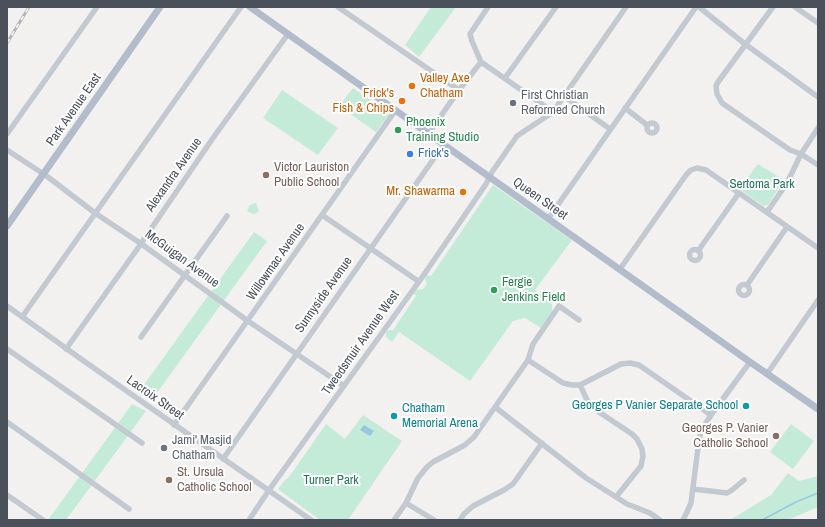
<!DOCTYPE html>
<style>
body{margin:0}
#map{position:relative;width:825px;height:527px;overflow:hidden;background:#f2f1f0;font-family:"Archivo Narrow",sans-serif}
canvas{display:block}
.frame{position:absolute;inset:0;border:8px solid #4a515b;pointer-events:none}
</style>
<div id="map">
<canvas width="825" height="527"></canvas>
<div class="frame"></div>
</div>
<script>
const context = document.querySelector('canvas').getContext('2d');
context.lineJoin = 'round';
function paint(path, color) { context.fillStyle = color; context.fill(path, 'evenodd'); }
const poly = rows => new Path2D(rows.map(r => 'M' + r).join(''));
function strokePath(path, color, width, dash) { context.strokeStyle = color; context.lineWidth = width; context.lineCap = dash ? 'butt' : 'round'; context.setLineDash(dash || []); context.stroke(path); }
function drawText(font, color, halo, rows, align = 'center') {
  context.font = font + ' "Archivo Narrow",sans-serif'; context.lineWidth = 4; context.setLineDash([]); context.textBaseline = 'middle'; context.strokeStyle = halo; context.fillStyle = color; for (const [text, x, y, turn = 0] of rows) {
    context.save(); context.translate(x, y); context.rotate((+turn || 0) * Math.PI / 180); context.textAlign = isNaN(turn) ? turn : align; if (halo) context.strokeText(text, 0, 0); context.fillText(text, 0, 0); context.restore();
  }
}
paint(poly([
 [431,7,456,7,419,57,405,45],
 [353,88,389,114,376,132,339,106],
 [282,90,338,128,318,155,263,118],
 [758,164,784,180,768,205,764,206,739,189],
 [493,185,572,240,535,290,552,304,552,312,541,328,525,318,513,321,470,381,399,332,392,342,386,337,386,333,388,330,393,330,416,296,413,293,416,290,423,289,427,284,425,280,426,275,431,276],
 [256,203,259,211,256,213,253,214,247,211,250,205],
 [254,232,267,241,151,401,138,393],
 [132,404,146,411,66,520,48,520],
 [363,415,402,441,348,520,320,520,279,490,278,489,285,480,289,477,326,424,345,439],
 [791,424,814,441,793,469,770,452],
 [788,473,799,481,818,476,818,507,788,520,730,520,771,495]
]), '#c4ebd8');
paint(poly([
 [364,425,374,431,370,436,360,430]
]), '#96c8e2');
strokePath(poly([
 [762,520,796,502,818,493]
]), '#96c8e2', 1.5);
strokePath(poly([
 [338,7,459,90],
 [699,7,745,44,818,97],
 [773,7,718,82,716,86,717,94,722,103,790,150,801,154,818,165],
 [795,7,818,23],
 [481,62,553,112],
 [481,62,472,41,470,34,488,7],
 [505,78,556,7],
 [564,96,610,129],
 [625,108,647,125],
 '647 128a5 5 0 1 1 10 0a5 5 0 1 1-10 0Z',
 [429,133,459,90,481,62],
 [7,134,97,7],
 [7,150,48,177,95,213,140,243,248,321,344,386],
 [767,212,787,183,801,154,818,128],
 [322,215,418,281],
 [548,219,696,7],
 '689.5 255a5.5 5.5 0 1 1 11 0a5.5 5.5 0 1 1-11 0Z',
 [698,251,739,193],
 [620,269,686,175,691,170,697,168,706,170,818,248],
 '738.5 290a5.5 5.5 0 1 1 11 0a5.5 5.5 0 1 1-11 0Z',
 [747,285,787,227],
 [7,306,81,359,311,520],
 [22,317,241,7],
 [141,337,227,216],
 [7,349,142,443],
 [66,349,138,248,213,138,288,34],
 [528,360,563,383,572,385,580,385,621,364,630,363,639,365,711,415],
 [767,374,818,300],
 [580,385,588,402,593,408,632,434,637,439,642,449,643,456,641,466,616,497],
 [495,407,586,478,627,504,650,513,660,520],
 [7,422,129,509],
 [174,425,395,111],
 [223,459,444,144],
 [693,489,727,493,732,490,744,480],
 [7,495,43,520],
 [406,503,434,520],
 [249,520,269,490,423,276,486,184,492,172,517,136,553,112,626,7],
 [394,520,406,503,418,478,427,467,433,462,465,445,474,437,528,360,533,344,559,306,579,320],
 [460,520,464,514,473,506,504,490,513,484,542,443],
 [683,520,686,514,691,503,699,440,701,431,711,415,750,362]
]), '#c2c9d0', 5.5);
strokePath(poly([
 [250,7,750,362,818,409],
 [7,226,160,7]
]), '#b3bccb', 7);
const rail = poly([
 [7,43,29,7]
]);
strokePath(rail, '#b3b5ba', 3);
strokePath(rail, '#fff', 1.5, [4.5]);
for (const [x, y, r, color] of [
 [412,86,4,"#e8710a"],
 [402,101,4,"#e8710a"],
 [513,103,4,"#6b7280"],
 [398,130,4,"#2e9e5b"],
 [410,154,4,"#3f7fe0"],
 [266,175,4,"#8d6e63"],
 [463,192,4,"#e8710a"],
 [494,290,4,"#2e9e5b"],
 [746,406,4,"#0f9aa8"],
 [394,416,4,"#0f9aa8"],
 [776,436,4,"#8d6e63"],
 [164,448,4,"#6b7280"],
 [169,480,4,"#8d6e63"]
]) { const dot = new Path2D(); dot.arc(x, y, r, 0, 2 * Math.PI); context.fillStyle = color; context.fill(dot); strokePath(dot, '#fff', 1.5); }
drawText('13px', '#c56008', '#fff', [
 ["Valley Axe",420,79,"left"],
 ["Chatham",420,94,"left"],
 ["Frick's",394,94],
 ["Fish & Chips",394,109],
 ["Mr. Shawarma",455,192]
], 'right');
drawText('13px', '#5b616d', '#fff', [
 ["First Christian",521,96],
 ["Reformed Church",521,111],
 ["Jami' Masjid",172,441],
 ["Chatham",172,456]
], 'left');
drawText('13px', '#4a515b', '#fff', [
 ["Park Avenue East",74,110,-55],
 ["Alexandra Avenue",174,175,-55],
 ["Queen Street",540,199,35],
 ["McGuigan Avenue",182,259,36],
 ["Willowmac Avenue",276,262,-55],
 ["Sunnyside Avenue",324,295,-55],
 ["Tweedsmuir Avenue West",361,343,-55],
 ["Lacroix Street",155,398,35]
]);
drawText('13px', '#27864d', '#fff', [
 ["Phoenix",406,123],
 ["Training Studio",406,138],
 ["Fergie",502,283],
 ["Jenkins Field",502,298]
], 'left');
drawText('13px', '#366cbe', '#fff', [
 ["Frick's",418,154]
], 'left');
drawText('13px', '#785e54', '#fff', [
 ["Victor Lauriston",274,168],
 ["Public School",274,183],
 ["Georges P. Vanier",768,429,"right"],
 ["Catholic School",768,444,"right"],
 ["St. Ursula",177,473],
 ["Catholic School",177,488]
], 'left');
drawText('13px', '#227657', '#fff', [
 ["Sertoma Park",762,185],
 ["Turner Park",331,481]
]);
drawText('13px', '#0d838f', '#fff', [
 ["Georges P Vanier Separate School",738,406],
 ["Chatham",402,409,"left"],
 ["Memorial Arena",402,424,"left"]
], 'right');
</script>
